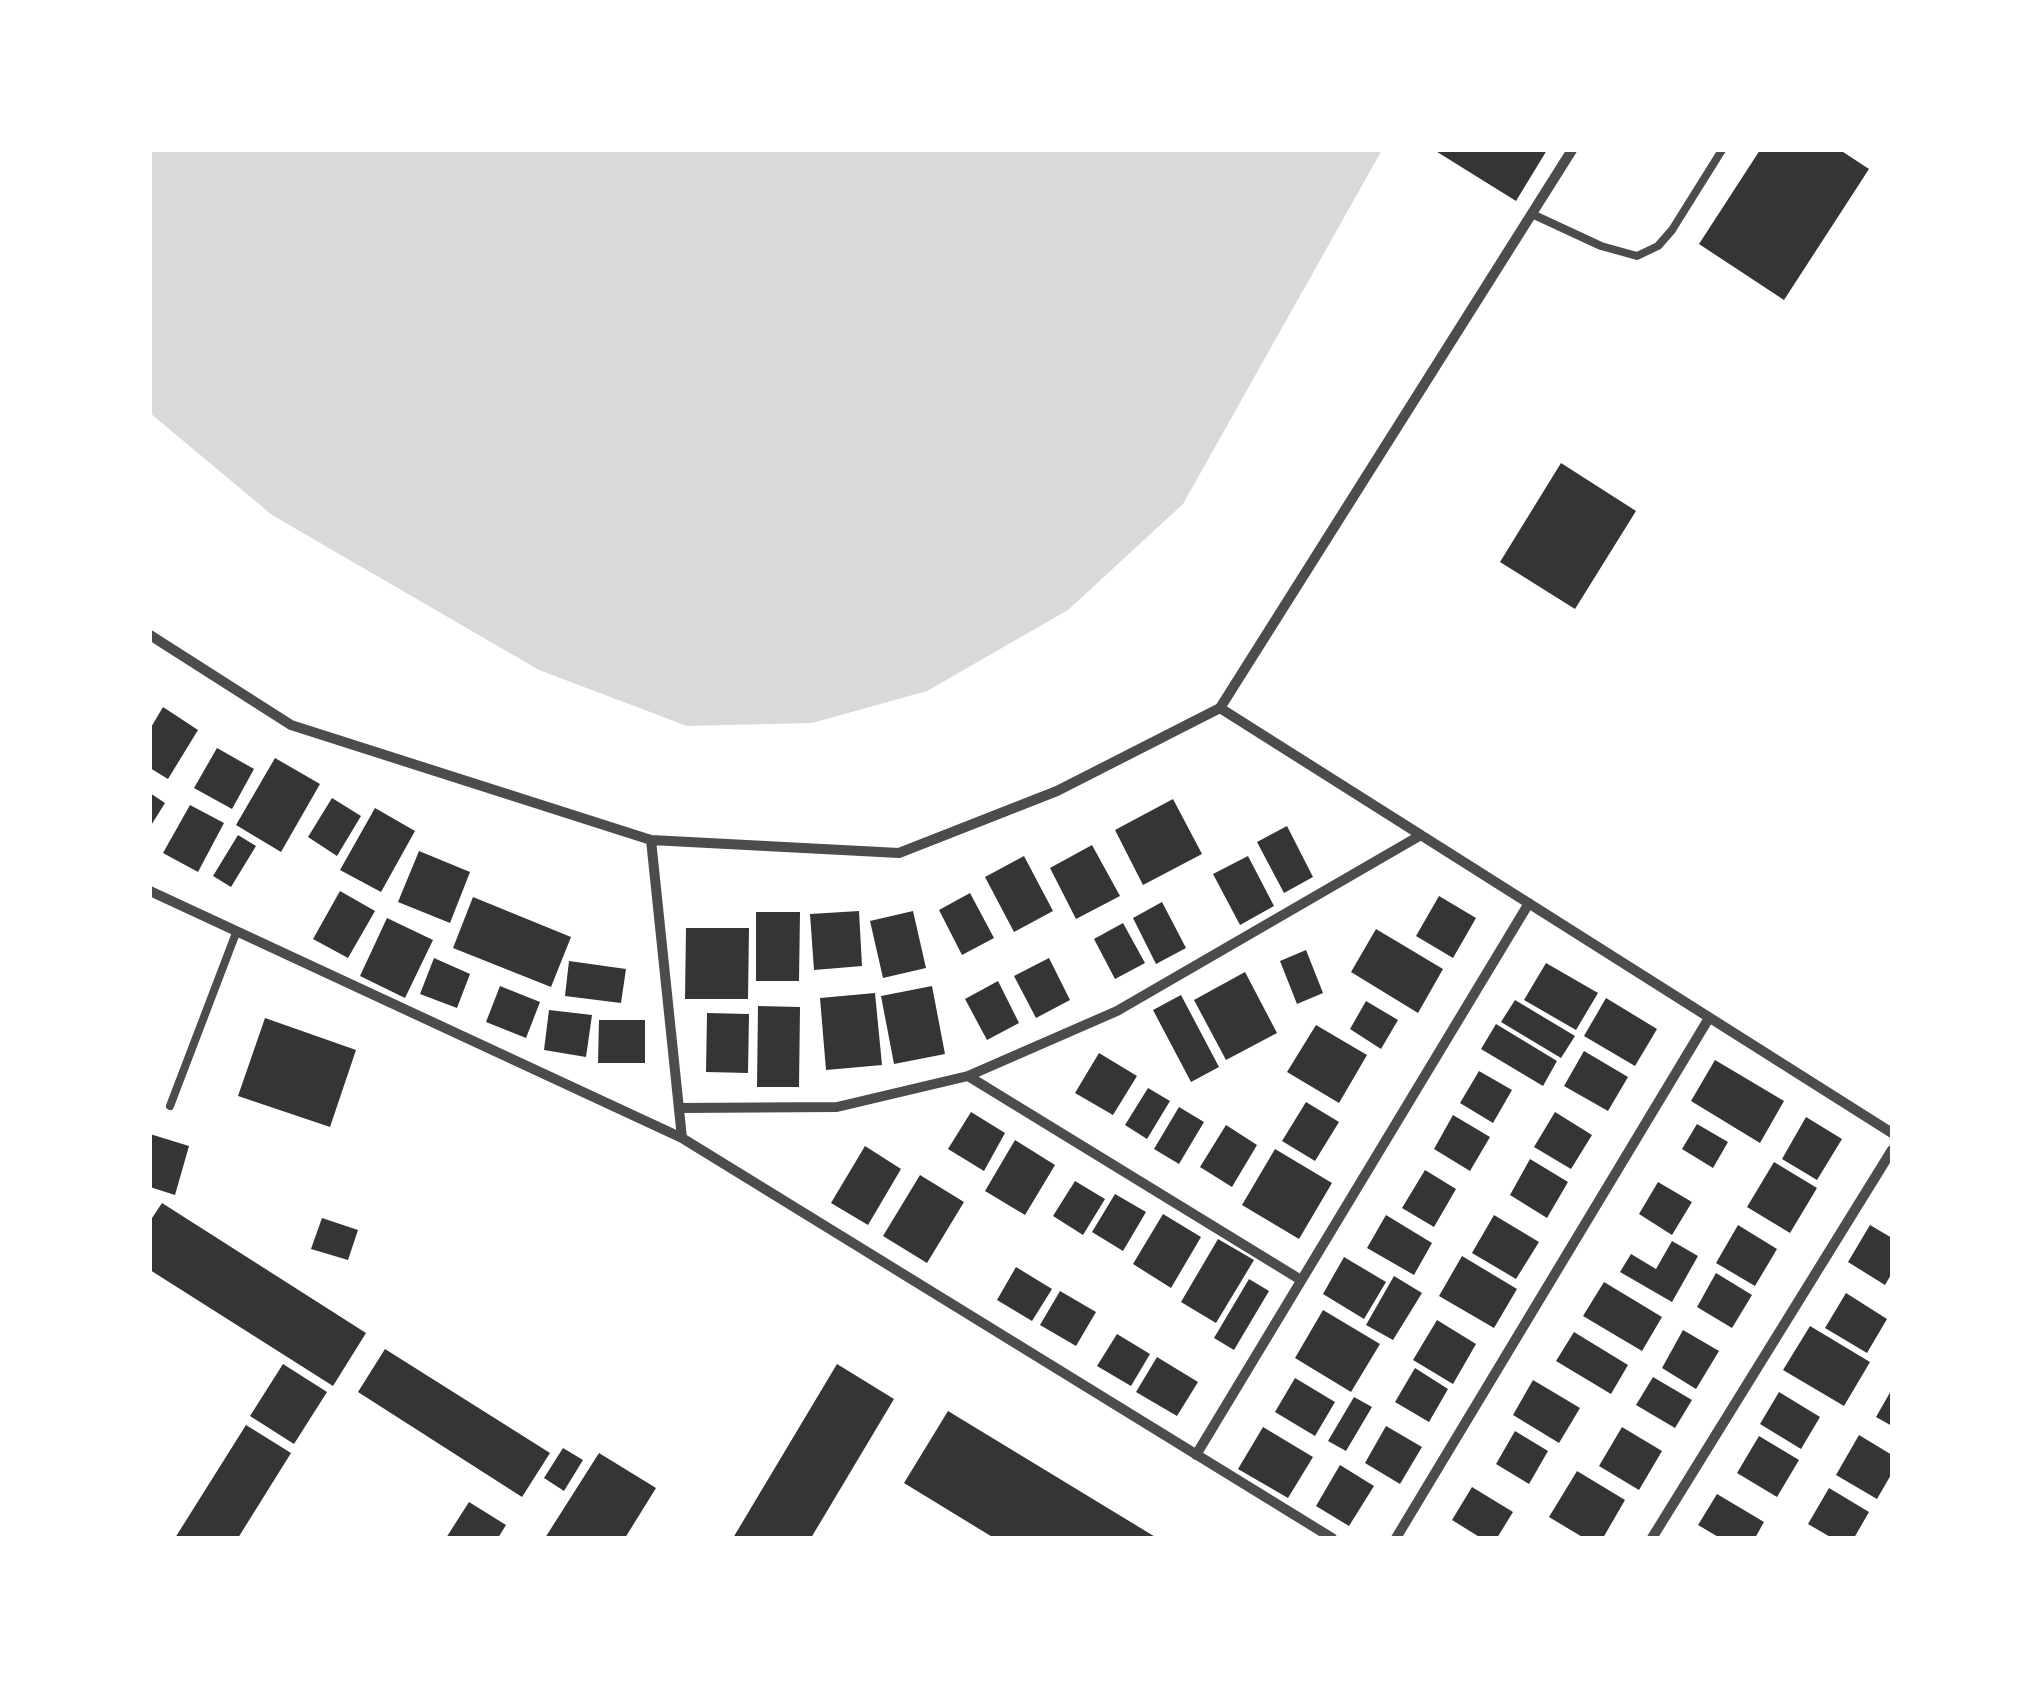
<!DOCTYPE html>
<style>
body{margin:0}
#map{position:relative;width:2042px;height:1688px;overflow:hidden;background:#fff;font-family:Ubuntu,sans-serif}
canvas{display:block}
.frame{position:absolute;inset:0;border:152px solid #fff;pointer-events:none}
</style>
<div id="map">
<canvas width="2042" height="1688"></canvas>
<div class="frame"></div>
</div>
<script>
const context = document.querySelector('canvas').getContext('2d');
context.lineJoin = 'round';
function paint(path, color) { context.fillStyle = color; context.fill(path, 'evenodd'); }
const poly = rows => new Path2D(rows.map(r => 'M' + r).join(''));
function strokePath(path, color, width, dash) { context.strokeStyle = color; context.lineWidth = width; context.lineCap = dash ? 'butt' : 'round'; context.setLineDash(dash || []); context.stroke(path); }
paint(poly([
 [150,150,1382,150,1183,504,1068,610,927,691,812,723,687,726,539,670,272,515,150,413]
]), '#d9d9d9');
paint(poly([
 [1434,150,1547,150,1516,201],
 [1760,150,1840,150,1869,169,1784,300,1699,244],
 [1561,463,1636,511,1575,609,1500,562],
 [163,707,198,730,168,779,150,768,150,729],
 [217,748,254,769,232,809,194,788],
 [275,758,320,784,281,852,236,825],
 [150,793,165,803,150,827],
 [332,798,361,816,337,856,308,837],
 [1173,799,1202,854,1143,885,1115,830],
 [190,805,224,823,198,872,163,853],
 [375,808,415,831,381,892,340,870],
 [1287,826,1313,877,1284,893,1257,842],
 [238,835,256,846,231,887,213,876],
 [1092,845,1120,896,1076,919,1050,868],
 [419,851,470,872,450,923,398,902],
 [1024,856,1053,911,1014,932,985,877],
 [1248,856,1274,906,1240,925,1213,874],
 [340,891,375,911,348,958,313,939],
 [970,893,994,938,962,955,939,910],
 [1439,896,1476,918,1453,958,1416,936],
 [473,897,571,937,551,987,453,948],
 [1162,902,1186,948,1156,964,1133,918],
 [859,911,862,966,814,970,810,914],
 [913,911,926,968,883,978,870,921],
 [756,912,800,912,799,981,756,981],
 [387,918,433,940,405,998,360,976],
 [1123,923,1145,963,1115,979,1094,939],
 [686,928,749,928,748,999,685,999],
 [1376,929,1443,969,1418,1013,1351,972],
 [1306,950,1323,993,1297,1004,1280,961],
 [434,958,470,974,457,1008,420,994],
 [1049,958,1070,1000,1036,1018,1014,976],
 [569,961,626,969,621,1003,565,996],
 [1546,963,1598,993,1576,1030,1524,1000],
 [1245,972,1277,1033,1226,1060,1194,1000],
 [998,981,1019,1023,987,1040,965,999],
 [500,986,540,1002,526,1038,486,1022],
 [932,986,945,1054,894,1064,881,996],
 [875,993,882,1065,826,1070,820,998],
 [1181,995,1219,1067,1191,1082,1153,1010],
 [1606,998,1657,1029,1635,1066,1584,1036],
 [1515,1000,1575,1036,1561,1058,1501,1022],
 [1366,1001,1398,1020,1381,1049,1350,1029],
 [758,1006,800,1007,799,1087,757,1087],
 [549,1010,592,1015,586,1057,544,1050],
 [707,1013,749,1014,748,1073,706,1072],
 [265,1018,356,1050,330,1127,238,1096],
 [599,1020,645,1020,645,1063,598,1063],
 [1496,1024,1557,1061,1543,1086,1481,1049],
 [1316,1025,1367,1055,1339,1103,1287,1072],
 [1584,1051,1628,1077,1608,1111,1564,1086],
 [1099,1053,1137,1076,1113,1115,1075,1093],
 [1715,1060,1784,1101,1760,1143,1691,1101],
 [1479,1071,1512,1090,1493,1123,1460,1103],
 [1148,1088,1170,1101,1147,1139,1125,1125],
 [1306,1102,1339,1122,1315,1161,1282,1141],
 [1179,1107,1204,1122,1179,1164,1154,1149],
 [971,1112,1005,1133,984,1171,948,1149],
 [1555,1112,1592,1135,1571,1169,1534,1147],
 [1453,1115,1490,1137,1470,1171,1434,1149],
 [1806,1117,1842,1139,1817,1180,1782,1159],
 [1697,1124,1728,1142,1713,1168,1682,1149],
 [1226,1125,1257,1145,1232,1187,1200,1167],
 [150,1134,189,1146,175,1195,150,1187],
 [1015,1140,1055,1165,1025,1215,985,1191],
 [865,1146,901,1169,868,1225,831,1203],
 [1275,1149,1332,1183,1299,1239,1242,1205],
 [1530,1159,1568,1182,1547,1218,1510,1195],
 [1774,1162,1817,1188,1790,1233,1747,1207],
 [1425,1170,1456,1189,1434,1227,1402,1208],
 [920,1175,964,1202,927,1263,883,1236],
 [1075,1181,1105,1199,1083,1235,1053,1216],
 [1658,1182,1692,1202,1672,1235,1639,1214],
 [1115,1194,1146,1212,1123,1251,1092,1232],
 [162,1203,366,1333,333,1386,150,1270,150,1221],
 [1163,1214,1201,1237,1171,1288,1133,1264],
 [1386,1215,1432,1243,1414,1275,1367,1248],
 [1494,1215,1539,1242,1516,1279,1472,1253],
 [322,1218,358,1230,348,1260,311,1249],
 [1738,1225,1777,1249,1755,1286,1716,1263],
 [1870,1225,1892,1238,1892,1273,1885,1285,1848,1262],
 [1218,1239,1254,1260,1216,1323,1181,1302],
 [1672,1241,1698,1256,1672,1302,1620,1272,1631,1254,1656,1269],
 [1462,1256,1517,1289,1494,1328,1439,1296],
 [1344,1257,1386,1282,1364,1319,1323,1294],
 [1016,1267,1052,1289,1032,1321,997,1300],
 [1716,1273,1752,1295,1732,1328,1697,1307],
 [1394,1276,1422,1293,1393,1340,1366,1325],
 [1249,1279,1269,1291,1234,1350,1214,1338],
 [1604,1282,1662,1317,1642,1351,1583,1316],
 [1060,1291,1096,1312,1076,1346,1040,1325],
 [1846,1293,1887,1319,1867,1353,1825,1328],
 [1323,1310,1380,1344,1351,1392,1295,1358],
 [1437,1320,1476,1344,1453,1384,1413,1360],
 [1810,1326,1870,1362,1844,1406,1783,1370],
 [1683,1330,1719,1351,1696,1389,1662,1368],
 [1574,1332,1628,1365,1611,1394,1556,1361],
 [1117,1334,1150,1354,1131,1386,1097,1366],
 [385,1349,550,1453,522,1497,358,1392],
 [1157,1357,1198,1382,1177,1416,1136,1392],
 [283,1364,327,1392,294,1444,250,1416],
 [837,1364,894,1399,811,1538,733,1538],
 [1415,1368,1448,1389,1429,1422,1395,1402],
 [1653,1377,1692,1400,1675,1428,1636,1405],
 [1295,1378,1335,1402,1315,1436,1275,1412],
 [1533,1380,1580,1408,1559,1443,1513,1415],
 [1892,1389,1892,1426,1876,1417],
 [1779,1392,1820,1417,1801,1449,1760,1424],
 [1354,1397,1372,1407,1346,1451,1328,1441],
 [948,1411,1157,1538,994,1538,904,1483],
 [246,1425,291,1453,238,1538,175,1538],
 [1386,1426,1422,1447,1400,1484,1365,1463],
 [1263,1427,1313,1457,1288,1498,1238,1469],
 [1622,1427,1662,1451,1639,1490,1599,1466],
 [1515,1431,1548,1451,1529,1484,1496,1464],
 [1859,1435,1892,1455,1892,1473,1877,1499,1836,1475],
 [1759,1436,1799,1460,1777,1497,1737,1473],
 [563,1448,583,1460,564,1491,544,1478],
 [599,1453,656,1488,625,1538,545,1538],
 [1340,1465,1374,1486,1349,1526,1316,1506],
 [1577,1471,1625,1500,1603,1538,1584,1538,1549,1517],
 [1472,1487,1513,1512,1497,1538,1481,1538,1452,1520],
 [1829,1488,1869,1512,1854,1538,1832,1538,1808,1524],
 [1717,1494,1764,1522,1755,1538,1720,1538,1698,1525],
 [469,1502,506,1525,498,1538,446,1538]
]), '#353535');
strokePath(poly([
 [1532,214,1601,246,1637,256,1658,246,1672,230,1722,150],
 [170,1106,236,933]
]), '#4c4c4c', 8);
strokePath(poly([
 [150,635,291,725,651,840,899,853,1057,791,1220,708,1572,150],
 [1220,708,1892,1133],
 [651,840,682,1138],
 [150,891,682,1138,1332,1538],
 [968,1076,1301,1280],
 [679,1108,837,1107,968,1076,1117,1011,1421,835],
 [1196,1455,1529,903],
 [1396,1538,1709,1018],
 [1652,1538,1892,1150]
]), '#4c4c4c', 10);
</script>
